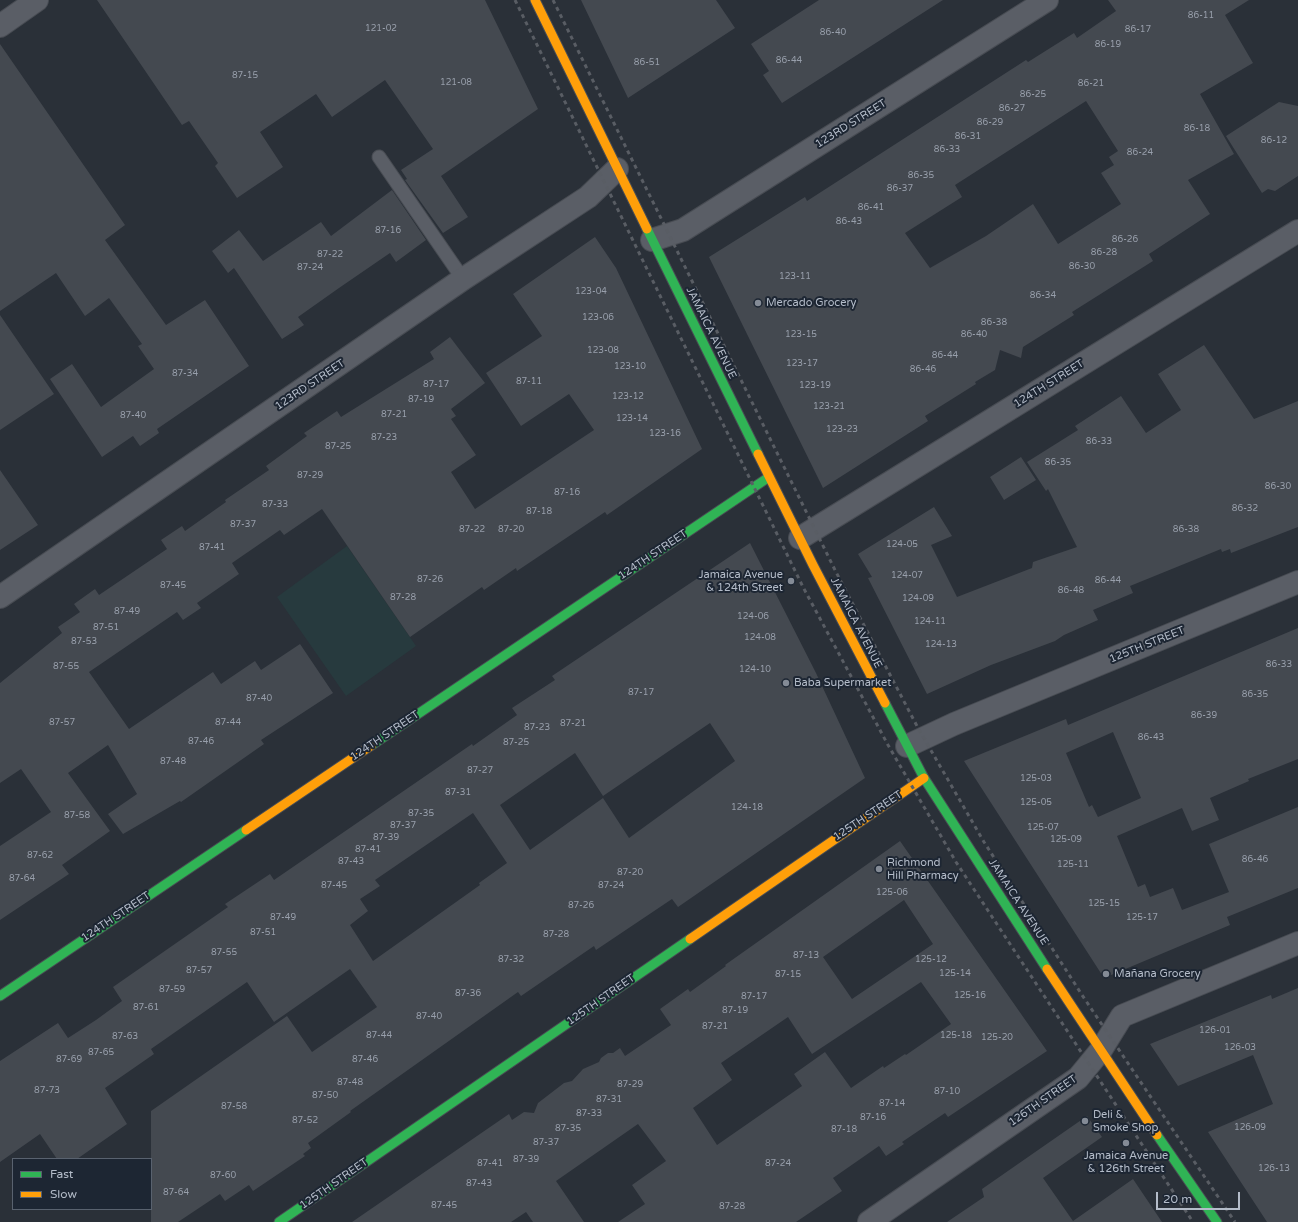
<!DOCTYPE html>
<meta charset="utf-8">
<style>
body{margin:0}
#map{position:relative;width:1298px;height:1222px;overflow:hidden;background:#2a3038;font-family:"Varela Round",sans-serif}
canvas{display:block}
.legend{position:absolute;left:12px;top:1158px;width:140px;height:52px;box-sizing:border-box;background:#1d2633;border:1px solid #59626f;margin:0;padding:5px 7px;list-style:none;font-size:12px;color:#b4bcc9}
.legend li{display:flex;align-items:center;gap:8px;height:20px}
.legend b{width:20px;border:1px solid #59626f}
.scale{position:absolute;left:1156px;top:1192px;width:84px;height:18px;box-sizing:border-box;border:2px solid #b4bcc9;border-top:0;padding-left:5px;font-size:12px;line-height:14px;white-space:nowrap;color:#b4bcc9;-webkit-text-stroke:3px #1d2633;paint-order:stroke}
</style>
<div id="map">
<canvas width="1298" height="1222"></canvas>
<ul class="legend">
<li><b style="height:5px;background:#30b455"></b>Fast</li>
<li><b style="height:5px;background:#ff9f0a"></b>Slow</li>
</ul>
<div class="scale">20 m</div>
</div>
<script>
const context = document.querySelector('canvas').getContext('2d');
context.lineJoin = 'round';
function paint(path, color) { context.fillStyle = color; context.fill(path, 'evenodd'); }
const poly = rows => new Path2D(rows.map(r => 'M' + r).join(''));
function strokePath(path, color, width, dash) { context.strokeStyle = color; context.lineWidth = width; context.lineCap = dash ? 'butt' : 'round'; context.setLineDash(dash || []); context.stroke(path); }
function drawText(font, color, halo, rows, align = 'center') {
  context.font = font + ' "Varela Round",sans-serif'; context.lineWidth = 4; context.setLineDash([]); context.textBaseline = 'middle'; context.strokeStyle = halo; context.fillStyle = color; for (const [text, x, y, turn = 0] of rows) {
    context.save(); context.translate(x, y); context.rotate((+turn || 0) * Math.PI / 180); context.textAlign = isNaN(turn) ? turn : align; if (halo) context.strokeText(text, 0, 0); context.fillText(text, 0, 0); context.restore();
  }
}
paint(poly([
 [347,546,416,646,346,696,277,597]
]), '#273a3e');
paint(poly([
 [97,0,485,0,538,109,441,176,468,217,443,233,405,180,407,179,401,170,433,149,385,80,332,117,316,94,260,132,283,167,237,198,215,166,218,163,189,121,182,125],
 [581,0,716,0,735,28,628,98],
 [819,0,943,0,782,103,763,75,769,71,751,44],
 [1108,0,1249,0,1225,15,1253,63,1200,94,1234,154,1188,180,1210,214,1149,254,1153,261,1072,312,1074,315,1023,347,1021,358,1000,350,995,370,975,382,976,384,925,416,928,421,823,488,709,257,805,197,807,201,1026,60,1028,62,1074,33,1077,38,1116,11],
 [1086,101,1118,151,1109,157,1114,165,1101,173,1121,204,1058,244,1033,204,986,236,930,268,905,233,962,197,955,185],
 [0,44,125,225,105,240,166,325,205,300,249,366,157,429,159,433,140,446,133,436,102,457,50,379,72,364,101,407,154,369,138,346,142,344,109,298,85,316,56,273,0,311],
 [1279,102,1298,106,1298,176,1275,191,1268,189,1262,193,1226,136],
 [392,190,426,240,396,262,390,253,339,288,298,317,304,325,282,339,234,268,228,273,212,251,239,230,263,261,321,222,331,236],
 [595,237,616,268,702,449,607,515,605,512,517,571,516,568,484,590,482,587,410,637,322,509,284,535,280,530,232,563,239,574,197,603,201,608,183,620,177,612,89,672,129,729,213,672,221,684,255,661,261,670,300,644,333,693,261,740,264,744,181,802,180,801,123,834,108,814,137,794,108,745,68,773,110,831,62,865,69,874,0,920,0,846,51,812,21,769,0,783,0,683,62,633,58,627,80,612,74,604,95,589,99,595,167,549,161,540,182,526,185,531,226,502,225,500,269,470,266,466,307,436,304,433,337,411,341,417,434,359,430,352,450,337,485,383,451,409,456,416,451,419,476,455,451,472,475,509,594,430,569,394,521,426,486,373,542,336,513,294],
 [0,315,54,394,0,430],
 [1204,345,1254,419,1298,401,1298,527,1231,553,1230,549,1222,552,1221,549,1130,586,1133,593,1093,610,1098,620,1064,635,1055,641,991,665,927,694,868,578,872,577,858,554,934,507,952,536,931,545,957,597,1032,568,1033,562,1077,547,1048,489,1046,491,1027,462,1078,430,1075,426,1121,396,1146,433,1181,410,1158,374],
 [1021,457,1036,480,1004,500,990,477],
 [0,470,38,525,0,550],
 [750,543,816,673,865,778,678,907,672,899,596,950,594,946,521,996,518,992,350,1111,351,1112,308,1143,311,1148,303,1154,305,1156,253,1191,249,1185,225,1201,220,1194,178,1222,151,1222,151,1111,287,1016,312,1052,377,1007,350,969,274,1022,247,982,151,1049,154,1054,105,1088,127,1124,77,1159,57,1159,40,1134,0,1162,0,1061,58,1023,68,1038,96,1020,122,1001,113,987,228,907,225,904,270,874,274,880,472,744,473,746,517,715,512,708,555,680,552,676],
 [710,723,735,761,629,838,603,798,530,850,500,805,575,753,603,796],
 [473,813,507,863,479,883,480,885,373,961,350,925,368,911,360,899,380,886,375,880],
 [1298,628,1298,759,1248,779,1249,781,1210,798,1219,820,1192,831,1182,808,1117,836,1138,887,1145,884,1150,897,1173,888,1182,910,1229,892,1209,844,1298,807,1298,888,1227,917,1230,925,1104,978,964,761,1066,719,1068,725],
 [1113,732,1141,798,1098,817,1092,805,1089,807,1066,753],
 [900,841,1047,1051,948,1117,945,1113,902,1142,904,1144,886,1156,879,1146,833,1178,842,1191,796,1222,618,1222,645,1204,632,1185,666,1161,638,1124,556,1181,584,1222,533,1222,526,1212,511,1222,352,1222,509,1114,512,1120,524,1112,534,1113,538,1103,564,1083,572,1081,583,1069,599,1062,601,1058,608,1053,613,1053,620,1048,625,1056,671,1025,660,1009,688,989,690,992,726,966,725,965],
 [904,900,933,944,852,999,823,957],
 [921,982,951,1024,906,1055,905,1054,884,1068,883,1066,851,1088,825,1052,794,1074,802,1086,717,1145,693,1108,732,1080,721,1063,788,1017,812,1054],
 [1298,988,1298,1222,1267,1222,1208,1132,1273,1104,1253,1055,1178,1086,1150,1044,1271,995,1272,999],
 [1087,1116,1102,1137,1043,1178,1073,1221,1133,1179,1162,1222,947,1222,984,1197,982,1189]
]), '#444950');
const lane = poly([
 [379,157,463,279]
]);
const street = poly([
 [0,26,37,0],
 [652,240,683,230,1047,0],
 [800,538,1298,231],
 [0,597,463,279,588,197,617,169],
 [907,746,954,724,1298,582],
 [869,1222,1078,1078,1101,1050,1122,1016,1298,943]
]);
const fast = poly([
 [647,229,758,454],
 [885,703,924,778,1047,969],
 [372,745,769,477],
 [0,996,246,830],
 [1157,1135,1217,1222],
 [279,1222,690,939]
]);
const slow = poly([
 [535,0,647,229],
 [758,454,813,565,885,703],
 [246,830,372,745],
 [690,939,924,778],
 [1047,969,1157,1135]
]);
strokePath(lane, '#484c53', 15);
strokePath(street, '#484c53', 24);
strokePath(fast, '#484c53', 11);
strokePath(slow, '#484c53', 11);
strokePath(lane, '#5a5e66', 13);
strokePath(street, '#5a5e66', 22);
strokePath(fast, '#30b455', 9);
strokePath(slow, '#ff9f0a', 9);
strokePath(poly([
 [515,0,803,587,888,745,956,862,1193,1222],
 [553,0,836,572,918,728,984,842,1082,995,1235,1222]
]), '#595d64', 3, [4, 4]);
for (const [x, y, r, color] of [
 [758,303,4,"#848b96"],
 [791,581,4,"#848b96"],
 [786,683,4,"#848b96"],
 [879,869,4,"#848b96"],
 [1106,974,4,"#848b96"],
 [1085,1121,4,"#848b96"],
 [1126,1143,4,"#848b96"]
]) { const dot = new Path2D(); dot.arc(x, y, r, 0, 2 * Math.PI); context.fillStyle = color; context.fill(dot); strokePath(dot, '#1d2633', 1.5); }
drawText('9px', '#989fab', null, [
 ["86-11",1201,16],
 ["121-02",381,29],
 ["86-17",1138,30],
 ["86-40",833,33],
 ["86-19",1108,45],
 ["86-44",789,61],
 ["86-51",647,63],
 ["87-15",245,76],
 ["121-08",456,83],
 ["86-21",1091,84],
 ["86-25",1033,95],
 ["86-27",1012,109],
 ["86-29",990,123],
 ["86-18",1197,129],
 ["86-31",968,137],
 ["86-12",1274,141],
 ["86-33",947,150],
 ["86-24",1140,153],
 ["86-35",921,176],
 ["86-37",900,189],
 ["86-41",871,208],
 ["86-43",849,222],
 ["87-16",388,231],
 ["86-26",1125,240],
 ["86-28",1104,253],
 ["87-22",330,255],
 ["86-30",1082,267],
 ["87-24",310,268],
 ["123-11",795,277],
 ["123-04",591,292],
 ["86-34",1043,296],
 ["123-06",598,318],
 ["86-38",994,323],
 ["123-15",801,335],
 ["86-40",974,335],
 ["123-08",603,351],
 ["86-44",945,356],
 ["123-17",802,364],
 ["123-10",630,367],
 ["86-46",923,370],
 ["87-34",185,374],
 ["87-11",529,382],
 ["87-17",436,385],
 ["123-19",815,386],
 ["123-12",628,397],
 ["87-19",421,400],
 ["123-21",829,407],
 ["87-21",394,415],
 ["87-40",133,416],
 ["123-14",632,419],
 ["123-23",842,430],
 ["123-16",665,434],
 ["87-23",384,438],
 ["86-33",1099,442],
 ["87-25",338,447],
 ["86-35",1058,463],
 ["87-29",310,476],
 ["86-30",1278,487],
 ["87-16",567,493],
 ["87-33",275,505],
 ["86-32",1245,509],
 ["87-18",539,512],
 ["87-37",243,525],
 ["87-22",472,530],
 ["87-20",511,530],
 ["86-38",1186,530],
 ["124-05",902,545],
 ["87-41",212,548],
 ["124-07",907,576],
 ["87-26",430,580],
 ["86-44",1108,581],
 ["87-45",173,586],
 ["86-48",1071,591],
 ["87-28",403,598],
 ["124-09",918,599],
 ["87-49",127,612],
 ["124-06",753,617],
 ["124-11",930,622],
 ["87-51",106,628],
 ["124-08",760,638],
 ["87-53",84,642],
 ["124-13",941,645],
 ["86-33",1279,665],
 ["87-55",66,667],
 ["124-10",755,670],
 ["87-17",641,693],
 ["86-35",1255,695],
 ["87-40",259,699],
 ["86-39",1204,716],
 ["87-57",62,723],
 ["87-44",228,723],
 ["87-21",573,724],
 ["87-23",537,728],
 ["86-43",1151,738],
 ["87-46",201,742],
 ["87-25",516,743],
 ["87-48",173,762],
 ["87-27",480,771],
 ["125-03",1036,779],
 ["87-31",458,793],
 ["125-05",1036,803],
 ["124-18",747,808],
 ["87-35",421,814],
 ["87-58",77,816],
 ["87-37",403,826],
 ["125-07",1043,828],
 ["87-39",386,838],
 ["125-09",1066,840],
 ["87-41",368,850],
 ["87-62",40,856],
 ["86-46",1255,860],
 ["87-43",351,862],
 ["125-11",1073,865],
 ["87-20",630,873],
 ["87-64",22,879],
 ["87-45",334,886],
 ["87-24",611,886],
 ["125-06",892,893],
 ["125-15",1104,904],
 ["87-26",581,906],
 ["87-49",283,918],
 ["125-17",1142,918],
 ["87-51",263,933],
 ["87-28",556,935],
 ["87-55",224,953],
 ["87-13",806,956],
 ["87-32",511,960],
 ["125-12",931,960],
 ["87-57",199,971],
 ["125-14",955,974],
 ["87-15",788,975],
 ["87-59",172,990],
 ["87-36",468,994],
 ["125-16",970,996],
 ["87-17",754,997],
 ["87-61",146,1008],
 ["87-19",735,1011],
 ["87-40",429,1017],
 ["87-21",715,1027],
 ["126-01",1215,1031],
 ["87-44",379,1036],
 ["125-18",956,1036],
 ["87-63",125,1037],
 ["125-20",997,1038],
 ["126-03",1240,1048],
 ["87-65",101,1053],
 ["87-69",69,1060],
 ["87-46",365,1060],
 ["87-48",350,1083],
 ["87-29",630,1085],
 ["87-73",47,1091],
 ["87-10",947,1092],
 ["87-50",325,1096],
 ["87-31",609,1100],
 ["87-14",892,1104],
 ["87-58",234,1107],
 ["87-33",589,1114],
 ["87-16",873,1118],
 ["87-52",305,1121],
 ["126-09",1250,1128],
 ["87-35",568,1129],
 ["87-18",844,1130],
 ["87-37",546,1143],
 ["87-39",526,1160],
 ["87-41",490,1164],
 ["87-24",778,1164],
 ["126-13",1274,1169],
 ["87-60",223,1176],
 ["87-43",479,1184],
 ["87-64",176,1193],
 ["87-45",444,1206],
 ["87-28",732,1207]
]);
drawText('11px', '#b4bcc9', '#1d2633', [
 ["123RD STREET",851,124,-32],
 ["JAMAICA AVENUE",711,333,64],
 ["124TH STREET",1049,384,-32],
 ["123RD STREET",310,385,-34],
 ["124TH STREET",653,555,-34],
 ["JAMAICA AVENUE",856,623,63],
 ["125TH STREET",1147,645,-22],
 ["124TH STREET",385,736,-34],
 ["125TH STREET",868,816,-34],
 ["JAMAICA AVENUE",1018,902,57],
 ["124TH STREET",116,917,-34],
 ["125TH STREET",601,1000,-35],
 ["126TH STREET",1043,1101,-35],
 ["125TH STREET",334,1184,-35]
]);
drawText('11px', '#b4bcc9', '#1d2633', [
 ["Mercado Grocery",766,303],
 ["Jamaica Avenue",783,575,"right"],
 ["& 124th Street",783,588,"right"],
 ["Baba Supermarket",794,683],
 ["Richmond",887,863],
 ["Hill Pharmacy",887,876],
 ["Mañana Grocery",1114,974],
 ["Deli &",1093,1115],
 ["Smoke Shop",1093,1128],
 ["Jamaica Avenue",1126,1156,"center"],
 ["& 126th Street",1126,1169,"center"]
], 'left');
</script>
